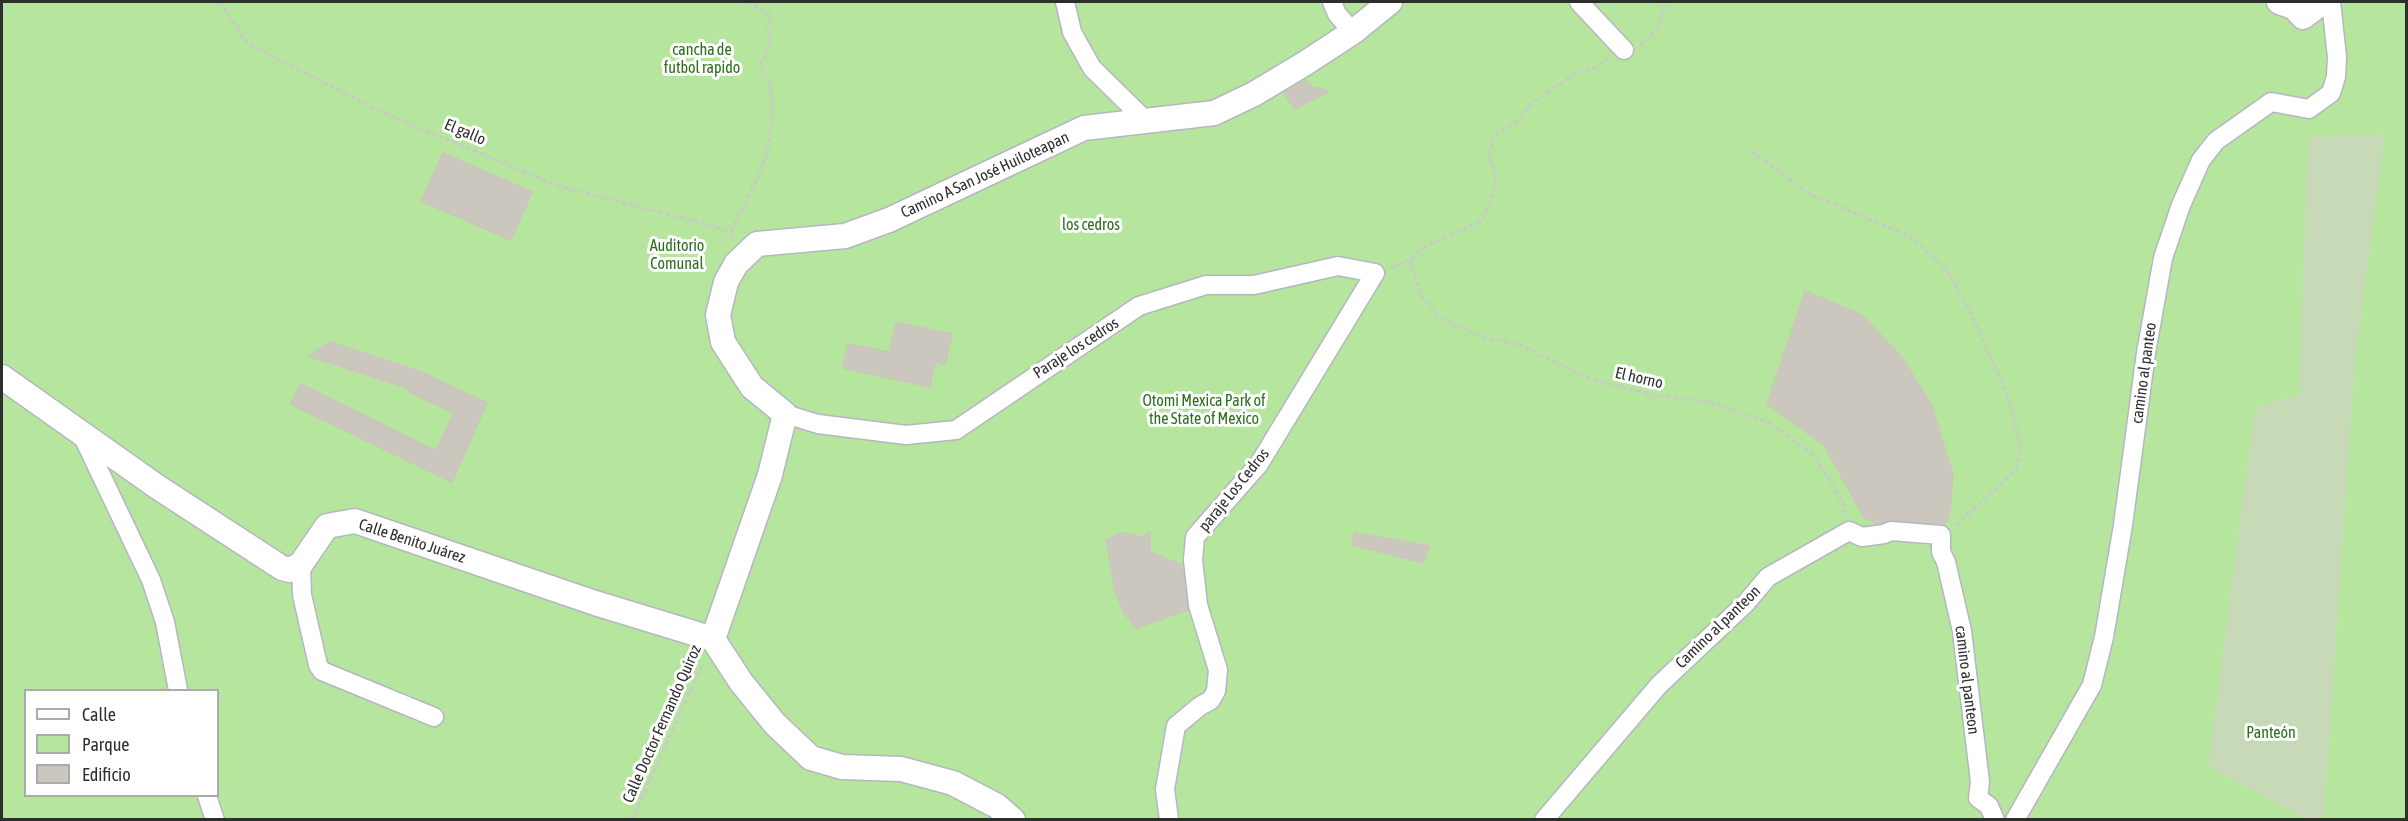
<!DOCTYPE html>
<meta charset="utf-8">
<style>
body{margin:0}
#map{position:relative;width:2408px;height:821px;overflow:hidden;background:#efe9e1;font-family:"Asap Condensed",sans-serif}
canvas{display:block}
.frame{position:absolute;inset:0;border:3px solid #2e2e2e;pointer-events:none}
.legend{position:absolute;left:24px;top:689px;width:195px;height:108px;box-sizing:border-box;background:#fff;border:2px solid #ababab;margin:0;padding:8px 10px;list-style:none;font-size:18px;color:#2e2e2e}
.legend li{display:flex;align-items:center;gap:12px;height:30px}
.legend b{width:30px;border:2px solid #ababab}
</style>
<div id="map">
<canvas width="2408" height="821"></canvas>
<div class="frame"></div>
<ul class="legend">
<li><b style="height:8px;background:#fff"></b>Calle</li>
<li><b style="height:16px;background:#b6e59e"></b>Parque</li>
<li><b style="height:16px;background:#cbc7bf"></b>Edificio</li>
</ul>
</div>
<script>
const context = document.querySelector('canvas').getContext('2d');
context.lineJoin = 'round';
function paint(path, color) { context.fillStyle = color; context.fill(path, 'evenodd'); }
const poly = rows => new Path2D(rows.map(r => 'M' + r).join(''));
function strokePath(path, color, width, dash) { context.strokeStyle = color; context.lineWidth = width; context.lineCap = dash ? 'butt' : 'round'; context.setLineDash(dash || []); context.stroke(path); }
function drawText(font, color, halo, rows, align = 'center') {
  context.font = font + ' "Asap Condensed",sans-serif'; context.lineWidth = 6; context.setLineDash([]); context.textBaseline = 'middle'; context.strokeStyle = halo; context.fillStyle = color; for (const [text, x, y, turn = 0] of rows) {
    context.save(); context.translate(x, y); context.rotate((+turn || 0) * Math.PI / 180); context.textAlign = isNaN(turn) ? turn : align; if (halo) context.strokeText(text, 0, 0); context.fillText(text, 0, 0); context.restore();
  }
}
paint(poly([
 [2,2,2406,2,2406,819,2,820],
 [26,690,218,690,218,796,26,796]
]), '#b6e59e');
paint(poly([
 [2385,135,2355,359,2324,819,2305,819,2208,766,2255,408,2299,394,2308,137]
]), '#c8d9b8');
const building = poly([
 [1306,80,1310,86,1329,91,1295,109,1284,93,1306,80],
 [443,153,532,192,511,240,421,201,443,153],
 [1805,291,1862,315,1900,355,1931,404,1953,474,1950,512,1945,525,1892,520,1877,524,1863,516,1824,445,1767,404,1805,291],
 [896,322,952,334,945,365,935,362,930,387,843,368,848,344,889,352,896,322],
 [329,342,419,371,487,403,452,482,290,404,301,384,436,451,454,413,409,392,410,389,309,356,329,342],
 [1150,532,1150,552,1182,565,1188,610,1136,628,1124,613,1115,590,1106,540,1122,533,1142,537,1150,532],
 [1354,533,1430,546,1423,563,1353,545,1354,533]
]);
paint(building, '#cbc7bf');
strokePath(building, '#cbc5ba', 1.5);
const street = poly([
 [1065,2,1072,32,1092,68,1148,123],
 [1332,2,1337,14,1353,32],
 [1579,2,1624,50],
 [785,414,818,424,906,435,956,430,1139,306,1206,285,1254,285,1338,266,1375,273,1259,464,1195,537,1193,560,1198,605,1218,670,1216,691,1211,700,1200,706,1176,726,1165,789,1169,820],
 [82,435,151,580,165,622,178,690],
 [301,564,302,595,318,665,322,671,434,717],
 [207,796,215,820],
 [1544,820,1659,685,1746,603,1768,577,1849,531,1862,537,1884,534,1891,531,1941,535,1941,552,1946,562,1962,631,1980,782,1978,798,1989,806,1995,820],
 [2015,820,2092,685,2104,637,2123,525,2146,353,2163,258,2181,205,2201,160,2216,141,2271,102,2309,109,2331,93,2336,77,2337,57,2331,2]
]);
const secondary = poly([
 [2279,2,2294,7,2303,17,2323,2],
 [2,377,156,486,282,568,290,570,301,564,327,526,355,521,595,603,713,639],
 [1013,820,997,806,953,783,901,769,842,767,811,758,775,724,741,682,713,639,770,475,785,414,752,387,723,342,718,315,726,282,736,264,757,244,845,236,889,220,1084,128,1214,113,1254,94,1304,64,1353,32,1390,2]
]);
strokePath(street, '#b4b7c1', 21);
strokePath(secondary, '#b4b7c1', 27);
strokePath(poly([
 [220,2,247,43,379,111,556,185,731,231],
 [748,2,772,17,767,28,770,36,767,54,759,64,762,69],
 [1640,46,1657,30,1666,2],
 [1752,151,1809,194,1912,237,1947,270,1971,313,2010,401,2021,449,2016,470,1955,526],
 [732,239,731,231,759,175,768,147,773,112,770,83,764,74],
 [1410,260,1422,298,1437,315,1452,324,1487,338,1520,345,1588,378,1653,395,1709,402,1770,423,1814,455,1843,503,1845,515],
 [1391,268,1410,260,1426,246,1482,221,1494,192,1496,174,1489,157,1494,135,1519,121,1530,104,1576,73,1595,68,1609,57],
 [632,820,703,663]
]), '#c9c9c9', 3, [4.5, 3]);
strokePath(street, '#fff', 18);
strokePath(secondary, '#fff', 24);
drawText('16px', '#2c6e1b', '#fff', [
 ["cancha de",702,50],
 ["futbol rapido",702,68],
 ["los cedros",1091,225],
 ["Auditorio",677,246],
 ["Comunal",677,264],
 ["Otomi Mexica Park of",1204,401],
 ["the State of Mexico",1204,419],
 ["Panteón",2271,733]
]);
drawText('16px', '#2e2e2e', '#fff', [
 ["El gallo",465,132,23],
 ["Camino A San José Huiloteapan",985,175,-25],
 ["Paraje los cedros",1076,348,-33],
 ["camino al panteo",2144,373,-82],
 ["El horno",1639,378,13],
 ["paraje Los Cedros",1234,490,-51],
 ["Calle Benito Juárez",412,541,18],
 ["Camino al panteon",1718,627,-44],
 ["camino al panteon",1967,680,83],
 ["Calle Doctor Fernando Quiroz",662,724,-66]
]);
</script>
